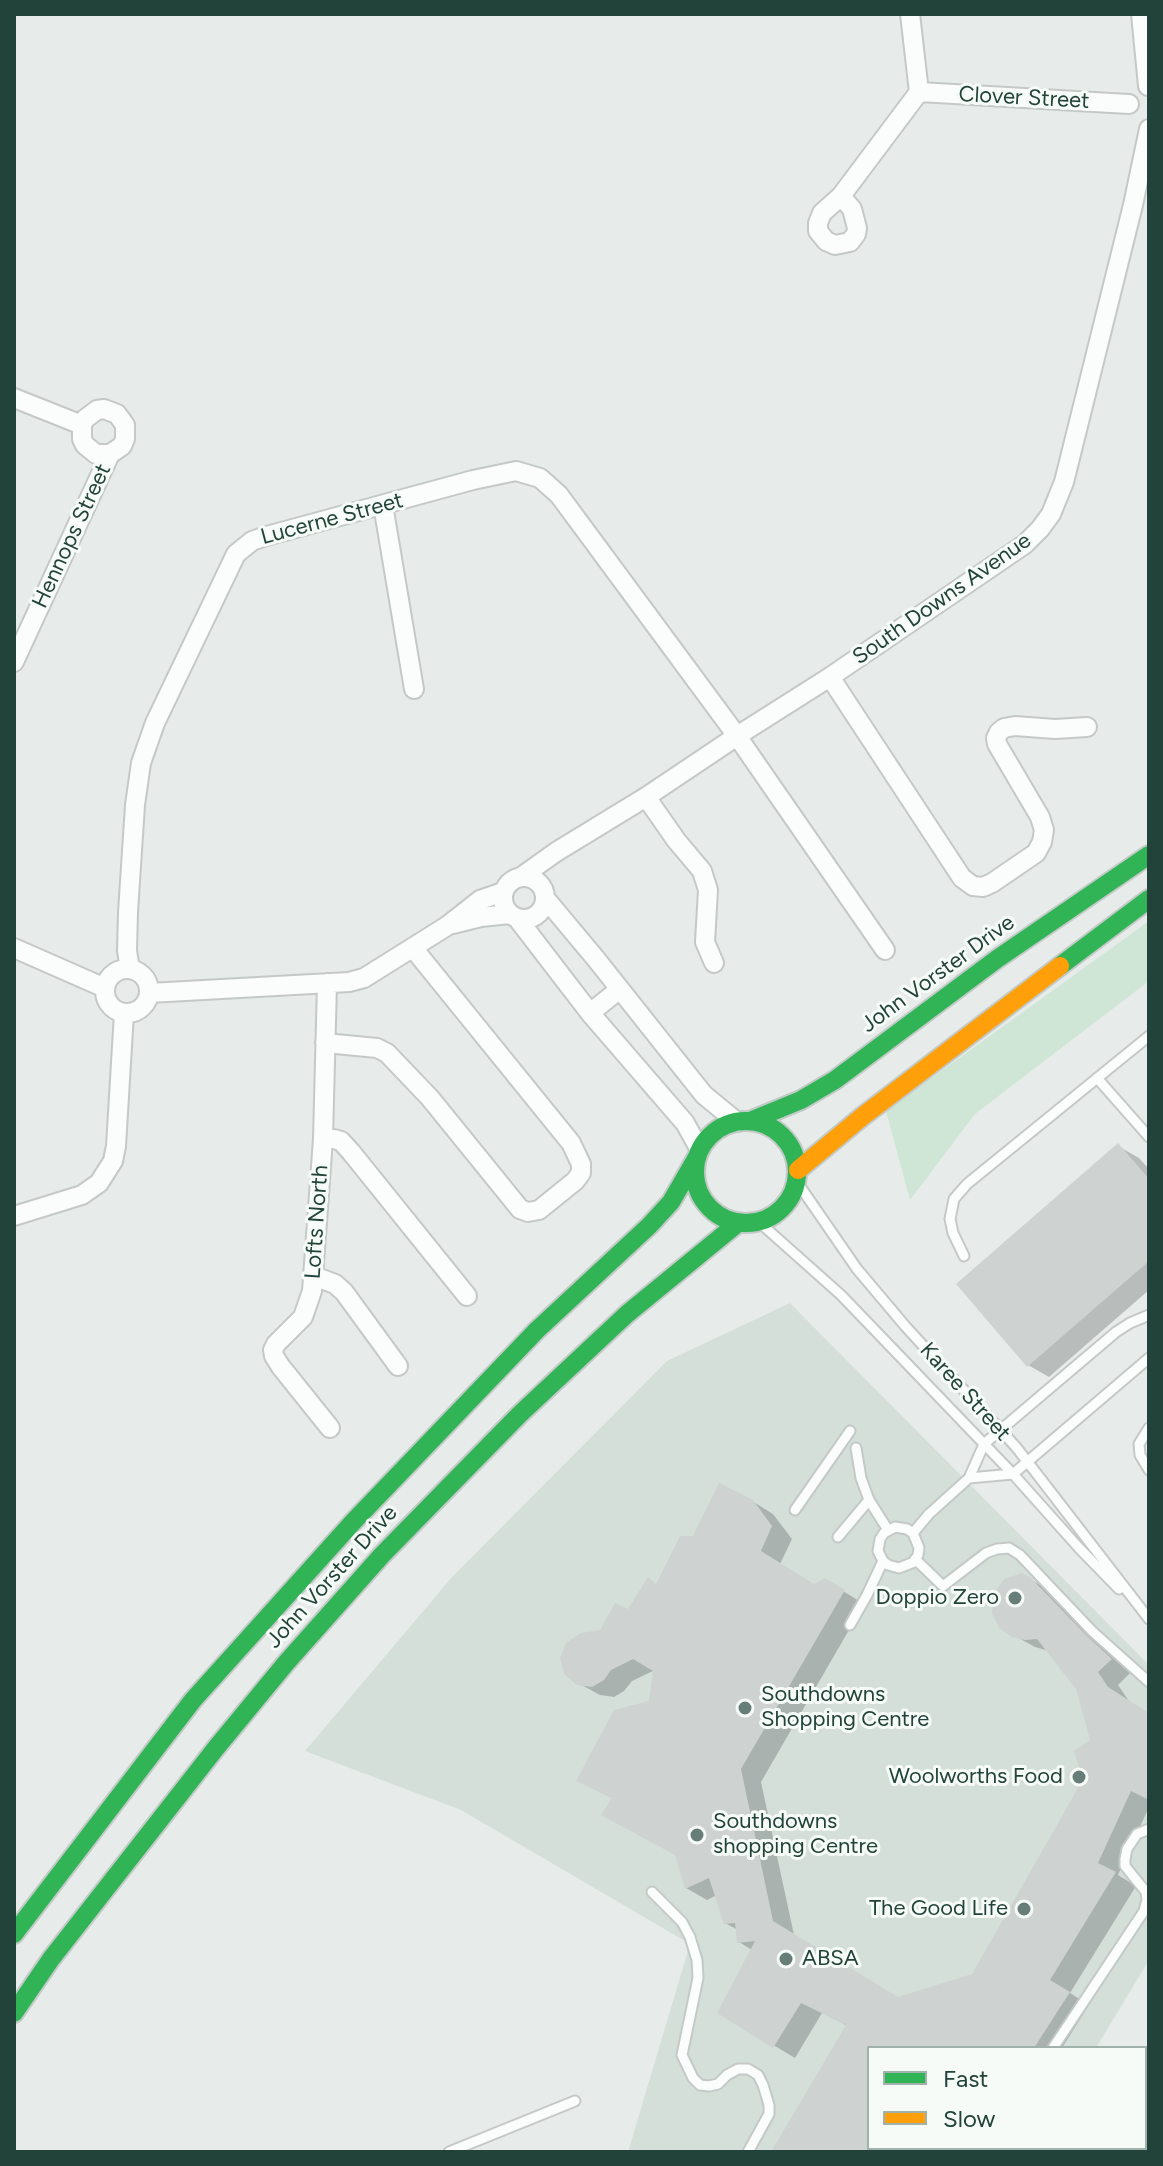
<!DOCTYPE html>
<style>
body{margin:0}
#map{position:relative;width:1163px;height:2166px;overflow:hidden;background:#e7ecea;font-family:Figtree,sans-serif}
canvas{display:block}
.frame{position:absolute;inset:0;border:16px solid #22433a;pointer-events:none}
.legend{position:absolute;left:867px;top:2046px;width:280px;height:104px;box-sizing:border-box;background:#f6fbf8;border:2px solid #a1b1ac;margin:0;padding:10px 14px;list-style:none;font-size:24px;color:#22433a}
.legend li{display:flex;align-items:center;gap:16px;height:40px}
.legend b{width:40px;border:2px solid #a1b1ac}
</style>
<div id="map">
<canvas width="1163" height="2166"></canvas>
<div class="frame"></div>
<ul class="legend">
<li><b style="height:10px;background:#30b455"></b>Fast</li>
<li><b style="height:10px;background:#ff9f0a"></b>Slow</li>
</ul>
</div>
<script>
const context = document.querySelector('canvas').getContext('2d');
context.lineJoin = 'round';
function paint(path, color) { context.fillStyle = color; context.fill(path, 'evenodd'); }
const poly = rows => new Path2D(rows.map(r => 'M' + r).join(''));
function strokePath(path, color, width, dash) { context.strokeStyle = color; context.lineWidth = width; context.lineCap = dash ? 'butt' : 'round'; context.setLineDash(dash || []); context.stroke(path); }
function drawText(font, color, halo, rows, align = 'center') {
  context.font = font + ' Figtree,sans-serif'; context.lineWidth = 6; context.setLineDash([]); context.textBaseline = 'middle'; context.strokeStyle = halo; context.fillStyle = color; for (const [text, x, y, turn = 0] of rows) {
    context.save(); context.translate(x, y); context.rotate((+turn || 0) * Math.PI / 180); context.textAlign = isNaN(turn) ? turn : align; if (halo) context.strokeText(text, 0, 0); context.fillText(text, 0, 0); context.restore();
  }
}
paint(poly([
 [790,1303,1149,1665,1149,1960,1096,2048,869,2048,869,2148,1037,2148,1034,2152,628,2152,690,1944,461,1810,305,1751,452,1577,667,1361]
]), '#d4dfda');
paint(poly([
 [1149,921,1149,981,975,1114,910,1200,886,1111]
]), '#cfe6d6');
paint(poly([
 [1118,1146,1139,1158,1149,1169,1149,1290,1049,1377,1028,1365],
 [752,1501,773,1514,792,1539,780,1564,815,1586,825,1580,864,1604,761,1782,794,1935,898,1999,973,1975,1080,1788,1092,1741,1078,1688,1049,1651,1035,1647,1013,1635,1022,1575,1051,1591,1107,1650,1131,1672,1118,1685,1129,1701,1149,1714,1149,1807,1118,1875,1136,1886,1070,1993,1089,2005,1062,2048,869,2048,869,2148,1000,2148,998,2152,773,2152,848,2026,822,2013,795,2058,720,2013,752,1950,739,1942,738,1930,725,1923,717,1895,707,1900,686,1888,677,1854,614,1799,578,1780,651,1702,655,1670,632,1681,624,1691,614,1697,600,1695,578,1683,601,1632,629,1611,658,1585,694,1538]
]), '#0003');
paint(poly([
 [1118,1143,1149,1179,1149,1261,1027,1367,956,1284],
 [719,1483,753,1500,772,1526,761,1551,814,1584,825,1578,845,1590,741,1769,773,1921,898,1997,972,1974,1078,1788,1079,1768,1074,1751,1090,1740,1076,1689,1037,1639,1025,1640,1012,1637,999,1628,992,1613,993,1596,1004,1579,1022,1573,1030,1577,1087,1636,1112,1659,1098,1672,1108,1687,1149,1713,1149,1800,1131,1791,1098,1863,1116,1872,1050,1980,1070,1992,1034,2048,869,2048,869,2152,771,2152,846,2025,801,2003,773,2048,717,2013,755,1941,737,1943,735,1923,724,1924,709,1878,685,1889,675,1855,601,1815,612,1798,576,1781,614,1710,649,1701,653,1671,633,1659,611,1670,604,1680,592,1687,577,1685,564,1674,560,1658,566,1643,581,1633,600,1630,615,1603,628,1609,648,1577,656,1584,680,1536,693,1536]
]), '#ced3d1');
const lane = poly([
 [1097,1078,1149,1137],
 [797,1182,857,1269,906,1327,1016,1447,1149,1619],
 [759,1222,841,1295,1013,1474,1079,1548,1119,1589],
 [964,1256,953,1233,950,1219,954,1199,967,1184,1149,1036],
 [1149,1428,1139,1444,1140,1455,1149,1470],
 [856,1448,861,1478,869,1500,888,1530],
 [969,1478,1013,1474,1149,1358],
 [795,1510,850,1431],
 [913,1533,929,1514,969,1478,984,1444,1116,1332,1130,1323,1149,1315],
 [838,1537,869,1500],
 [915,1559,943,1586,986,1553,997,1549,1009,1548,1020,1555,1092,1631,1149,1682],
 [850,1625,867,1595,883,1561,878,1551,880,1539,884,1533,895,1527,907,1529,913,1533,919,1548,918,1555,914,1562,899,1568,888,1565,883,1561],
 [652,1892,682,1922,690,1937,697,1960,698,1978,682,2055,693,2078,700,2085,709,2086,718,2084,727,2075,738,2069,748,2069,758,2075,763,2085,769,2105,769,2114,748,2152],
 [1053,2048,1144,1911,1147,1900,1146,1892,1125,1866,1125,1859,1127,1849,1137,1834,1149,1829],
 [449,2152,575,2101],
 [983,2152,986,2148]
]);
const street = poly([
 [1141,14,1148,86],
 [919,92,1129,104],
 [841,196,852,209,857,228,856,234,850,242,835,245,826,241,818,231,818,223,822,213,841,196,919,92,910,14],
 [14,398,82,425],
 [383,505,414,689],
 [14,662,110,454,122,446,125,439,125,425,117,414,104,409,97,410,85,419,82,425,82,439,85,445,96,454,110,454],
 [830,677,962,878,973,886,983,887,992,883,1036,853,1042,842,1044,830,1040,817,997,744,996,738,999,732,1004,728,1015,726,1055,729,1087,727],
 [646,797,676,840,702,871,708,890,705,942,714,963],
 '503 898a21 21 0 1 1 42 0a21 21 0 1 1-42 0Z',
 [521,877,556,852,646,797,737,736,830,677,1025,544,1040,529,1051,514,1064,482,1133,205,1149,129],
 [545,898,596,959,704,1095,737,1122],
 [517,918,590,1013,685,1123,700,1150],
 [453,924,481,917,510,914],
 [14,948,105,988],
 '105 991a22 22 0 1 1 44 0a22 22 0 1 1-44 0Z',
 [130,969,127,951,128,912,135,805,141,763,155,723,236,554,252,541,263,537,473,480,516,471,540,478,559,495,737,736,885,950],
 [327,983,323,1139,312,1291,303,1317,276,1344,273,1350,274,1356,281,1367,330,1428],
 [149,993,349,982,364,978,447,926,480,900,503,892],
 [590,1013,620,989],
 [325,1043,377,1048,387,1053,430,1098,520,1209,528,1212,539,1210,575,1181,581,1173,581,1164,571,1143,413,948],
 [323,1139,334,1139,341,1141,351,1152,467,1296],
 [14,1216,82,1195,99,1183,113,1161,116,1146,124,1013],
 [314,1276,335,1284,344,1292,398,1366]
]);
const fast = poly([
 [1060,966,1149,899],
 [750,1121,801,1100,835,1080,997,959,1149,855],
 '695 1172a51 51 0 1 1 102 0a51 51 0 1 1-102 0Z',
 [14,1934,193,1700,353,1522,537,1330,649,1226,671,1202,697,1157],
 [14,2013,51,1959,216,1748,286,1663,382,1555,520,1414,627,1314,738,1223]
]);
const slow = poly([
 [798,1170,863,1116,1060,966]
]);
strokePath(lane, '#c4c9c7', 13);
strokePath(street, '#c4c9c7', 22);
strokePath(fast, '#c2cac7', 22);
strokePath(slow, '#c2cac7', 22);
strokePath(lane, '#fbfcfc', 9);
strokePath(street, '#fbfcfc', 18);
strokePath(fast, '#30b455', 18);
strokePath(slow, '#ff9f0a', 18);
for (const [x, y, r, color] of [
 [1015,1598,8,"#677e78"],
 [745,1708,8,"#677e78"],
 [1079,1777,8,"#677e78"],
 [697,1835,8,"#677e78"],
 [1024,1909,8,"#677e78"],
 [786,1959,8,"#677e78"]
]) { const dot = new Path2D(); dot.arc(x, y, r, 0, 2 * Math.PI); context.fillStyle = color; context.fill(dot); strokePath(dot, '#f6fbf8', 3); }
drawText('22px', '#22433a', '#f6fbf8', [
 ["Clover Street",1024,98,3],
 ["Lucerne Street",332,519,-15],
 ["Hennops Street",72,536,-65],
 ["South Downs Avenue",942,599,-35],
 ["John Vorster Drive",938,974,-36],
 ["Lofts North",317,1222,-86],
 ["Karee Street",965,1392,48],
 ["John Vorster Drive",332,1577,-48]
]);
drawText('22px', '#22433a', '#f6fbf8', [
 ["Doppio Zero",999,1598],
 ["Southdowns",761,1695,"left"],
 ["Shopping Centre",761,1720,"left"],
 ["Woolworths Food",1063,1777],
 ["Southdowns",713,1822,"left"],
 ["shopping Centre",713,1847,"left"],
 ["The Good Life",1008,1909],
 ["ABSA",802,1959,"left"]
], 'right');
</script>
